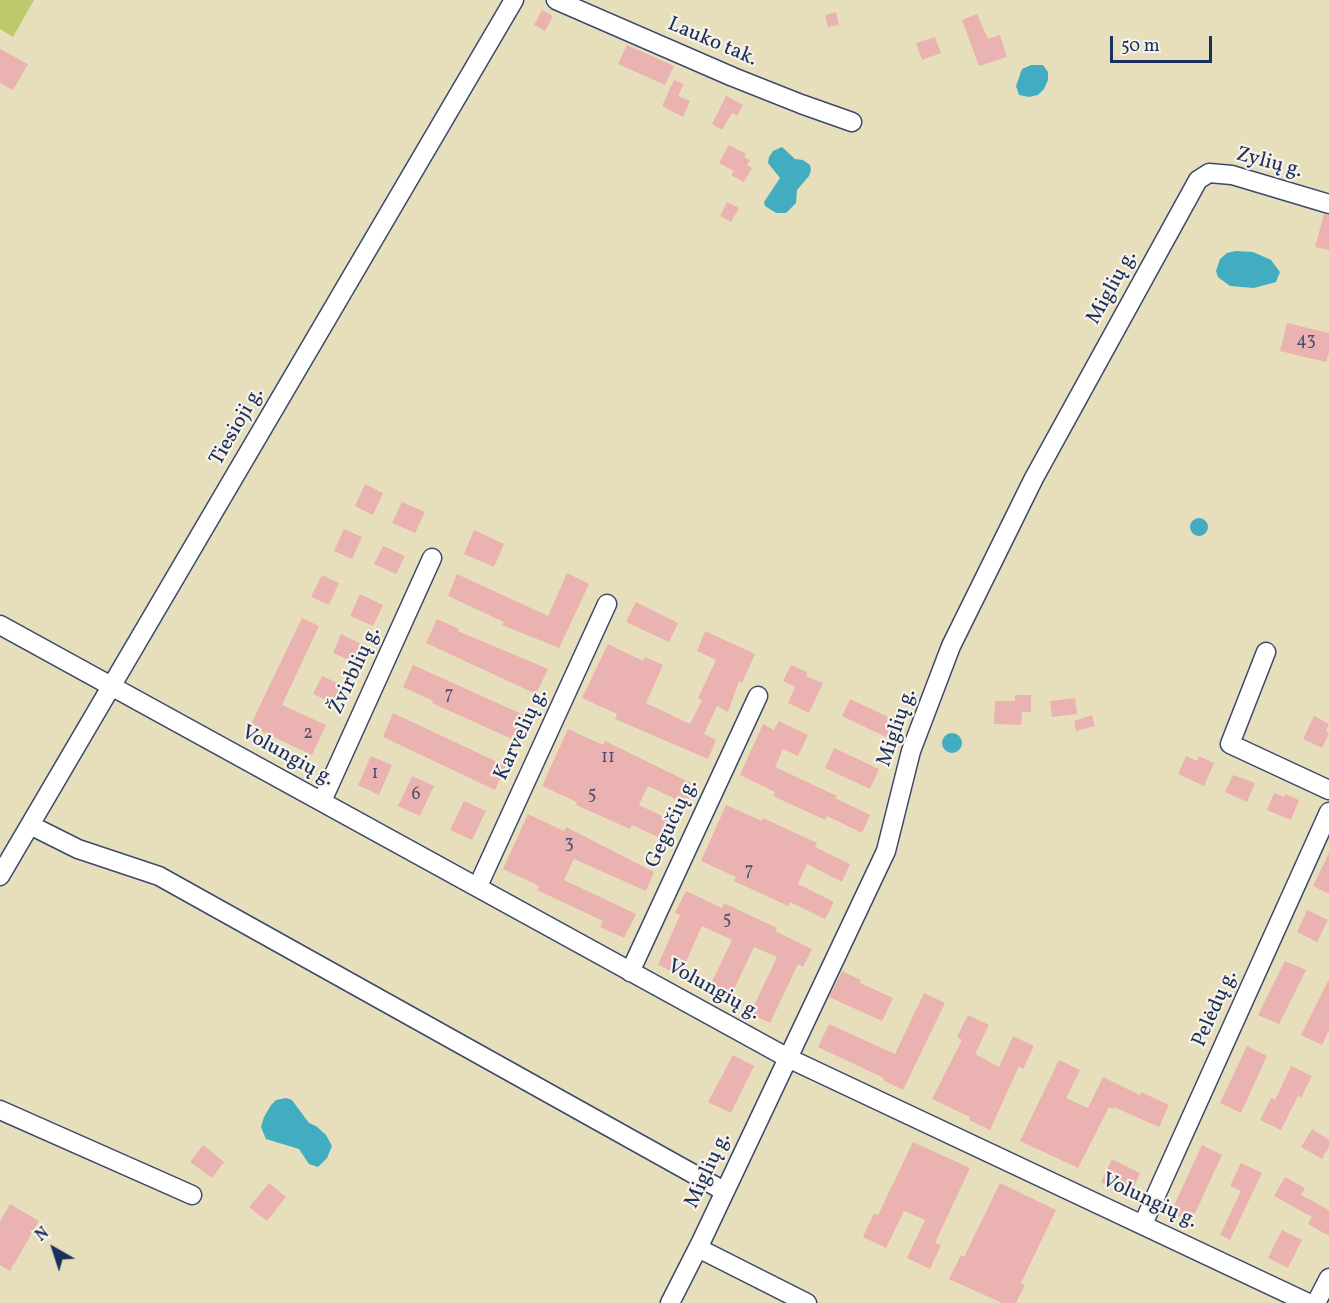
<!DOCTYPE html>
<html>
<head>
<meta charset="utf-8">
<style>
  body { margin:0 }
  #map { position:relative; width:1329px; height:1303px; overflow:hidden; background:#e7dfbb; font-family:Vollkorn,serif }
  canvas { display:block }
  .north { position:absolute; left:24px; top:1219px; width:60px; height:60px; -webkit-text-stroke:4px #f7f3e8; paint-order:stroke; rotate:321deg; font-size:16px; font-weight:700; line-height:24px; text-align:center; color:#1b2f5e }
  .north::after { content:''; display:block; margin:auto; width:21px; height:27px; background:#1b2f5e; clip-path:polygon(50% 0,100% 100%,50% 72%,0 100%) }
  .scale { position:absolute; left:1110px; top:36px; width:102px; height:27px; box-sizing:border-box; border:3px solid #1b2f5e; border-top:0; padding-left:8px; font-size:18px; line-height:21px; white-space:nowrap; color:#1b2f5e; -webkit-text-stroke:4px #f7f3e8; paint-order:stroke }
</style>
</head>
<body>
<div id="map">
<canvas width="1329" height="1303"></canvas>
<div class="north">N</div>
<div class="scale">50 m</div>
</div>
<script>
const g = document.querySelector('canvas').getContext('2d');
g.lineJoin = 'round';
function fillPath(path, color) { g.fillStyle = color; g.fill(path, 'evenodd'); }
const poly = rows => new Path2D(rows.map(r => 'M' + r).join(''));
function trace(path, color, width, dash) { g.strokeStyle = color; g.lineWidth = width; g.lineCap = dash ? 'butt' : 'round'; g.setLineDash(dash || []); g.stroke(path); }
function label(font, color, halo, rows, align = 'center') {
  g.font = font + ' Vollkorn,serif'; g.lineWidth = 4.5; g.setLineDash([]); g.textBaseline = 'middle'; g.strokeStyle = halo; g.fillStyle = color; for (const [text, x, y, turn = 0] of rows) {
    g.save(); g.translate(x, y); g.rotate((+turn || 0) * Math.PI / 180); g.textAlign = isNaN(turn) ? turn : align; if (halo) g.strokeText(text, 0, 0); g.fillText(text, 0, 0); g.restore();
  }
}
fillPath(poly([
  [0,0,34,0,13,37,0,29]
]), '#bdc96b');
fillPath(poly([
  [1031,65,1043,65,1048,72,1048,80,1044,89,1038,95,1029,97,1019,95,1016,86,1022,69],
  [782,147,795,159,803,160,810,165,811,170,809,176,797,190,796,203,786,213,776,213,765,206,764,202,780,178,768,163,769,157,773,151],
  [1236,251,1253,252,1271,260,1280,272,1276,282,1254,288,1230,286,1218,277,1216,271,1220,259,1227,253],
  '1190 527a9 9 0 1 1 18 0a9 9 0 1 1-18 0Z',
  '942 743a10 10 0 1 1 20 0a10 10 0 1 1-20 0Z',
  [286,1098,292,1100,309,1123,316,1126,326,1135,332,1146,327,1158,318,1167,309,1164,299,1149,266,1139,261,1127,264,1117,271,1105,276,1100]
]), '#42acc1');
fillPath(poly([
  [542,10,553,16,545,31,534,25],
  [836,12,839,25,828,27,825,15],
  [977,14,988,39,1000,35,1007,57,979,66,962,20],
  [935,37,941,53,922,60,916,43],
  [627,45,674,66,665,85,618,64],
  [0,49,28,64,13,90,0,83],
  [674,80,684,84,678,96,690,101,683,117,662,106],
  [726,96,743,105,737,116,732,113,722,130,712,124],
  [729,145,746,154,744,157,750,160,747,165,752,168,744,182,731,175,734,171,719,163],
  [727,202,739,208,731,222,720,216],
  [1324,214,1329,215,1329,250,1315,247],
  [1287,323,1329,333,1329,352,1326,362,1280,351],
  [365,484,383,493,373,515,355,506],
  [402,502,425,512,415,533,392,523],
  [344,529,362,537,352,559,334,551],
  [474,530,504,544,494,567,464,554],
  [383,546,405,556,396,574,374,564],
  [567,573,589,584,559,648,502,625,504,622,448,596,457,574,548,616],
  [322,575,339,583,329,605,311,597],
  [360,594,383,605,373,626,350,616],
  [636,602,678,623,669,642,626,622],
  [302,618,319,626,282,705,326,725,312,755,250,726],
  [437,619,459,629,458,631,548,669,536,694,426,643],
  [705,631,755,654,742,683,739,681,728,712,717,706,704,734,716,740,708,759,615,719,617,714,582,698,608,644,643,661,645,657,663,665,646,703,690,724,702,700,698,698,716,660,697,651],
  [341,634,363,645,355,663,333,653],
  [413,665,526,716,514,740,432,703,433,701,403,687],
  [791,665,807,672,806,676,823,683,809,713,788,703,795,687,783,681],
  [322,676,344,686,335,704,313,694],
  [1015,695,1031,695,1031,712,1022,712,1021,725,994,724,995,701,1015,701],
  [1075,698,1077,714,1052,717,1050,701],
  [850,699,899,722,890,739,842,716],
  [393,713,506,766,495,790,383,737],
  [1092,715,1095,726,1076,731,1074,721],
  [1314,716,1329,724,1326,731,1329,734,1322,748,1303,739],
  [779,721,808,735,798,756,783,749,775,767,837,796,835,798,870,815,862,833,827,816,825,820,773,796,775,792,740,775,763,724,774,730],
  [568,729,603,745,605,741,695,785,686,804,648,786,639,805,677,823,669,842,632,825,630,829,576,805,577,802,542,786],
  [834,748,879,769,870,789,825,768],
  [371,756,392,765,379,795,358,785],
  [1186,756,1197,761,1199,756,1214,763,1204,786,1178,774],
  [1233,775,1255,783,1247,802,1225,792],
  [412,776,434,786,420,816,398,806],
  [1274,793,1284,797,1285,794,1299,800,1291,820,1267,810],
  [464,801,486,811,472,840,450,830],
  [726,805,762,821,763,818,817,843,815,847,850,864,842,882,807,864,798,884,834,902,825,919,790,902,788,906,734,881,736,877,701,861],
  [528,814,564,831,566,827,654,872,646,891,574,859,564,880,636,914,624,938,600,927,603,921,537,890,539,886,503,869],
  [1329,853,1329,894,1313,886],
  [686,891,722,908,724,903,777,928,775,931,812,949,803,967,798,964,770,1023,750,1014,777,957,754,947,728,1002,707,992,732,940,702,926,680,975,658,965,680,915,675,913],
  [1307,910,1328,920,1317,942,1297,932],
  [1285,961,1306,970,1279,1024,1258,1015],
  [842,971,861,980,860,983,893,998,882,1021,829,997],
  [1329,979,1329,1030,1322,1045,1301,1035],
  [924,993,945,1003,903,1090,883,1080,884,1078,818,1047,829,1024,895,1054],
  [968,1015,989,1025,975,1054,999,1067,1013,1036,1034,1046,1023,1069,1019,1066,990,1130,969,1120,970,1117,932,1099,962,1040,957,1037],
  [1247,1046,1267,1056,1241,1113,1220,1103],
  [733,1055,754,1066,731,1113,708,1102],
  [1059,1060,1080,1070,1066,1098,1088,1108,1103,1077,1140,1095,1141,1092,1169,1105,1159,1127,1114,1107,1113,1109,1109,1107,1078,1168,1020,1141],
  [1291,1066,1312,1076,1301,1098,1298,1096,1281,1130,1260,1120,1271,1098,1275,1100],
  [1312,1129,1329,1140,1329,1147,1322,1159,1301,1147],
  [913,1142,970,1168,935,1243,941,1245,930,1269,907,1258,925,1220,904,1211,886,1248,863,1237,874,1213,878,1215],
  [203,1145,224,1162,212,1178,190,1162],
  [1202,1145,1222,1155,1191,1222,1171,1212],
  [1112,1159,1140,1173,1130,1195,1101,1182],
  [1241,1163,1262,1173,1230,1240,1220,1235,1241,1191,1230,1186],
  [1285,1177,1305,1188,1301,1195,1329,1210,1329,1236,1308,1224,1312,1217,1274,1196],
  [269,1183,286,1197,267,1221,249,1207],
  [1000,1183,1056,1210,1021,1283,1025,1285,1016,1303,1002,1303,949,1279,961,1255,964,1257],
  [10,1204,39,1221,10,1271,0,1265,0,1221],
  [1282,1230,1302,1240,1288,1268,1268,1258]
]), '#eab3b1');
const minor = poly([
  [556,0,733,77,801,104,852,122],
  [0,625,788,1058,1308,1303],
  [1266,652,1230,744,1329,790],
  [322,801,432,558],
  [30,825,78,849,159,876,724,1191],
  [0,876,514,0],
  [478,886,607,604],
  [630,972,758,696],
  [0,1110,192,1195],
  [1143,1224,1329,812],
  [698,1248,807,1303],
  [670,1303,701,1242,886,851,911,751,951,646,1034,478,1198,180,1209,173,1232,175,1329,204],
  [1316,1303,1329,1278]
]);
trace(minor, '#3a496c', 21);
trace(minor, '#fff', 18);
label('18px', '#4f5073', null, [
  ["43",1306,342],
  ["7",449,696],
  ["2",308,735],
  ["11",608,759],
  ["1",375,775],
  ["6",416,796],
  ["5",592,796],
  ["3",569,845],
  ["7",749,872],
  ["5",727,921]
]);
label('21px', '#1b2f5e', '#f7f3e8', [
  ["Lauko tak.",712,43,23],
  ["Zylių g.",1269,164,15],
  ["Miglių g.",1113,288,-61],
  ["Tiesioji g.",238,427,-60],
  ["Žvirblių g.",356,671,-65],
  ["Miglių g.",898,728,-71],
  ["Karvelių g.",522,735,-65],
  ["Volungių g.",287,757,29],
  ["Gegučių g.",673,824,-65],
  ["Volungių g.",713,991,29],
  ["Pelėdų g.",1216,1009,-66],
  ["Miglių g.",709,1171,-65],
  ["Volungių g.",1149,1202,25]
]);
</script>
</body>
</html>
